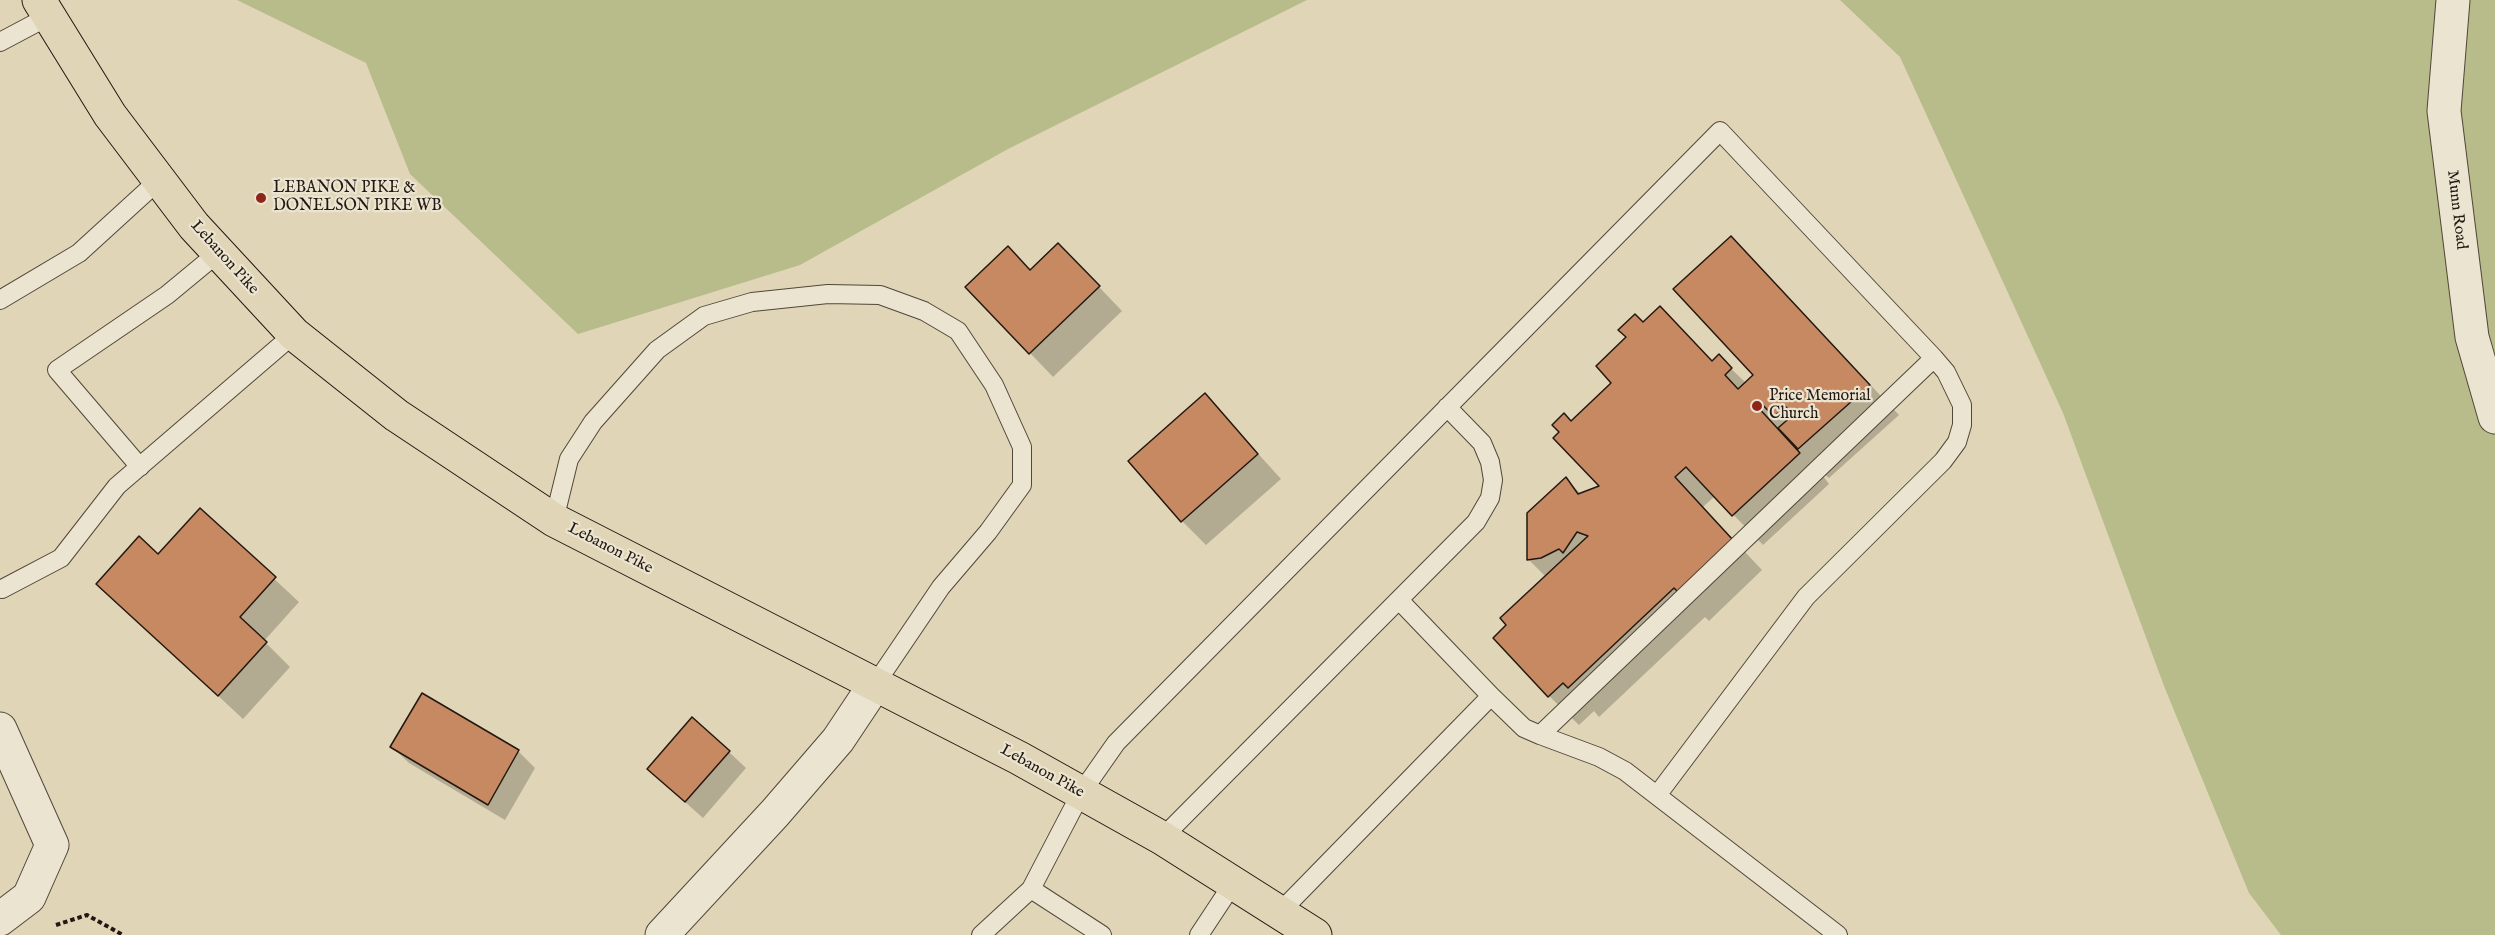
<!DOCTYPE html>
<html>
<head>
<meta charset="utf-8">
<style>
  body { margin:0 }
  canvas { display:block; background:#e0d5b7 }
</style>
</head>
<body>
<canvas width="2495" height="935"></canvas>
<script>
const g = document.querySelector('canvas').getContext('2d');
g.lineJoin = 'round';
function fillPath(path, color) { g.fillStyle = color; g.fill(path, 'evenodd'); }
const poly = rows => new Path2D(rows.map(r => 'M' + r).join(''));
function trace(path, color, width, dash) { g.strokeStyle = color; g.lineWidth = width; g.lineCap = dash ? 'butt' : 'round'; g.setLineDash(dash || []); g.stroke(path); }
function label(font, color, halo, rows, align = 'center') {
  g.font = font + ' "IM FELL English",serif'; g.lineWidth = 4.5; g.setLineDash([]); g.textBaseline = 'middle'; g.strokeStyle = halo; g.fillStyle = color; for (const [text, x, y, turn = 0] of rows) {
    g.save(); g.translate(x, y); g.rotate((+turn || 0) * Math.PI / 180); g.textAlign = isNaN(turn) ? turn : align; if (halo) g.strokeText(text, 0, 0); g.fillText(text, 0, 0); g.restore();
  }
}
fillPath(poly([
  [237,0,1307,0,1008,149,800,265,578,334,410,174,366,63],
  [1840,0,2495,0,2495,935,2281,935,2249,893,2164,686,2063,413,1900,57]
]), '#b7bc8a');
fillPath(poly([
  [1731,238,1899,415,1829,478,1817,468,1829,484,1763,545,1715,496,1703,507,1762,570,1709,621,1705,617,1599,717,1594,711,1579,725,1549,696,1508,625,1546,577,1528,559,1566,479,1581,494,1602,487,1571,423,1613,383,1643,324,1660,308,1713,362,1719,357,1746,383,1755,375],
  [1082,269,1122,311,1053,377,967,287,1031,271],
  [1205,395,1281,479,1206,545,1182,521],
  [200,510,299,602,264,641,290,667,243,719,98,584,158,556],
  [423,695,518,751,535,768,505,820,409,763,392,747],
  [729,752,746,768,703,818,666,785]
]), '#0003');
const building = poly([
  [1731,236,1870,385,1798,449,1778,428,1793,415,1785,406,1774,417,1759,401,1756,405,1800,453,1732,516,1686,467,1675,477,1733,540,1678,592,1674,588,1568,688,1563,683,1548,697,1493,638,1506,625,1500,618,1588,536,1577,532,1563,553,1559,549,1541,558,1527,560,1527,513,1566,477,1578,494,1599,486,1553,438,1559,432,1552,425,1564,413,1571,421,1611,383,1596,366,1626,337,1618,330,1635,314,1643,322,1660,306,1712,361,1719,354,1732,368,1725,375,1738,389,1753,375,1673,289,1731,236],
  [1058,243,1100,286,1029,354,965,287,1008,246,1030,270,1058,243],
  [1205,393,1258,454,1181,522,1128,461,1205,393],
  [200,508,276,577,240,617,267,642,218,696,96,584,139,536,158,554,200,508],
  [422,693,519,750,488,805,390,747,422,693],
  [692,717,730,751,685,802,647,769,692,717]
]);
fillPath(building, '#c78962');
trace(building, '#231811', 1.5);
const service = poly([
  [0,42,49,16],
  [0,300,79,253,159,180],
  [140,467,57,370,167,295,219,252],
  [554,520,569,459,593,422,657,350,704,316,752,302,828,294,880,295,924,311,958,331,994,385,1022,447,1022,485,988,532,941,587,874,686],
  [2,589,61,558,117,486,294,334],
  [1399,600,1491,696],
  [1540,735,1599,757,1625,771,1838,935],
  [1658,794,1806,597,1943,461,1957,442,1962,425,1962,405,1946,372,1934,358],
  [1162,838,1476,522,1490,498,1493,480,1490,462,1482,443,1447,407],
  [981,935,1031,889],
  [1102,935,1031,889,1081,793,1116,743,1720,131,1934,358,1540,735,1524,728,1491,696,1280,912],
  [1199,935,1234,882]
]);
const minor = poly([
  [2453,0,2444,111,2472,337,2495,417],
  [0,729,52,845,29,897,0,919],
  [662,935,775,813,838,740,874,686]
]);
const primary = poly([
  [39,0,110,115,194,226,294,334,396,415,554,520,1019,758,1162,838,1315,935]
]);
trace(service, '#52473a', 20);
trace(minor, '#52473a', 35);
trace(primary, '#231811', 35);
trace(poly([
  [56,925,87,915,123,935]
]), '#231811', 4, [4.5, 3]);
trace(service, '#ebe4d0', 18);
trace(minor, '#ebe4d0', 33);
trace(primary, '#e0d5b7', 33);
for (const [x, y, r, color] of [
  [261,198,6,"#8f2418"],
  [1757,406,6,"#8f2418"]
]) { const dot = new Path2D(); dot.arc(x, y, r, 0, 2 * Math.PI); g.fillStyle = color; g.fill(dot); trace(dot, '#ebe4d0', 2); }
label('16px', '#231811', '#ebe4d0', [
  ["LEBANON PIKE &",273,189],
  ["DONELSON PIKE WB",273,207],
  ["Price Memorial",1769,397],
  ["Church",1769,415]
], 'left');
label('16px', '#231811', '#ebe4d0', [
  ["Munn Road",2456,210,83],
  ["Lebanon Pike",224,258,48],
  ["Lebanon Pike",610,549,27],
  ["Lebanon Pike",1042,772,29]
]);
</script>
</body>
</html>
